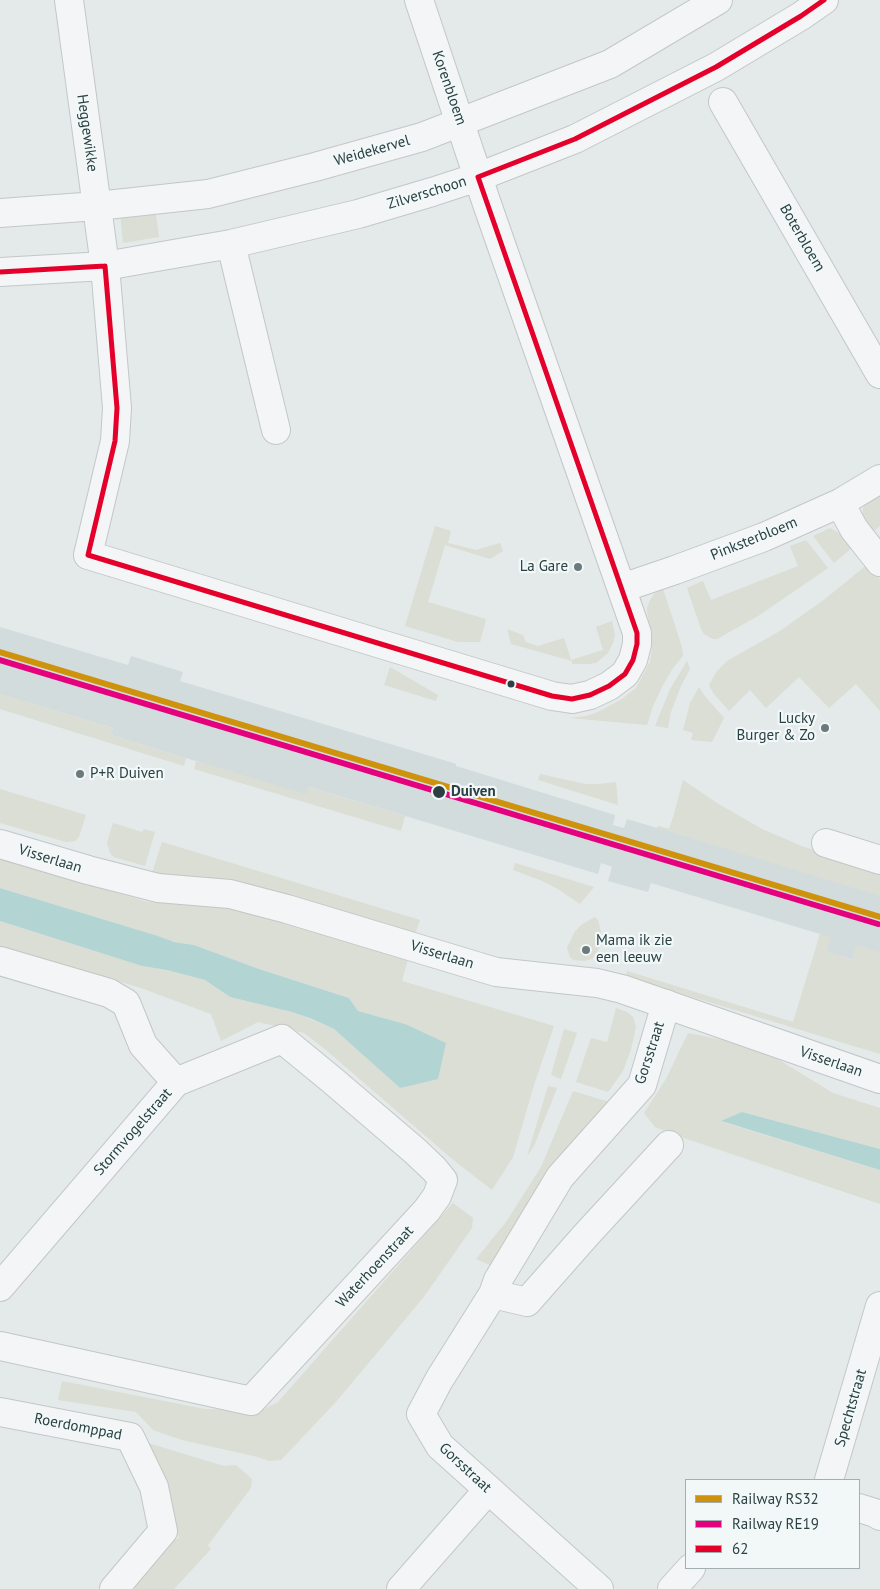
<!DOCTYPE html>
<html>
<head>
<meta charset="utf-8">
<style>
  body { margin:0 }
  #map { position:relative; width:880px; height:1589px; overflow:hidden; background:#e4e9e9; font-family:"PT Sans",sans-serif }
  canvas { display:block }
  .legend { position:absolute; left:685px; top:1479px; width:175px; height:90px; box-sizing:border-box; background:#f2f8f8; border:1px solid #a2aeb0; margin:0; padding:6px 9px; list-style:none; font-size:15px; color:#2a4043 }
  .legend li { display:flex; align-items:center; gap:10px; height:25px }
  .legend b { width:25px; border:1px solid #a2aeb0 }
</style>
</head>
<body>
<div id="map">
<canvas width="880" height="1589"></canvas>
<ul class="legend">
<li><b style="height:6px;background:#ce920d"></b>Railway RS32</li>
<li><b style="height:6px;background:#e5007d"></b>Railway RE19</li>
<li><b style="height:6px;background:#e4002b"></b>62</li>
</ul>
</div>
<script>
const g = document.querySelector('canvas').getContext('2d');
g.lineJoin = 'round';
function fillPath(path, color) { g.fillStyle = color; g.fill(path, 'evenodd'); }
const poly = rows => new Path2D(rows.map(r => 'M' + r).join(''));
function trace(path, color, width, dash) { g.strokeStyle = color; g.lineWidth = width; g.lineCap = dash ? 'butt' : 'round'; g.setLineDash(dash || []); g.stroke(path); }
function label(font, color, halo, rows, align = 'center') {
  g.font = font + ' "PT Sans",sans-serif'; g.lineWidth = 4.5; g.setLineDash([]); g.textBaseline = 'middle'; g.strokeStyle = halo; g.fillStyle = color; for (const [text, x, y, turn = 0] of rows) {
    g.save(); g.translate(x, y); g.rotate((+turn || 0) * Math.PI / 180); g.textAlign = isNaN(turn) ? turn : align; if (halo) g.strokeText(text, 0, 0); g.fillText(text, 0, 0); g.restore();
  }
}
fillPath(poly([
  [0,627,128,665,131,656,183,672,180,681,450,762,456,764,456,766,615,815,613,825,624,828,627,819,657,828,658,826,669,829,673,818,880,881,880,968,816,949,820,934,651,883,648,892,608,881,612,867,607,865,601,863,598,874,309,787,306,795,111,735,113,728,0,694]
]), '#d2dcdc');
fillPath(poly([
  [155,207,159,237,123,243,120,213],
  [880,491,880,526,870,534,862,516,863,509,865,503],
  [435,526,451,531,448,543,476,550,500,543,503,551,490,559,445,545,428,602,486,619,480,642,458,642,405,626],
  [830,528,842,535,853,547,834,563,813,536],
  [806,540,828,568,758,616,717,639,713,639,704,634,701,629,687,588,703,581,711,600,798,566,790,546],
  [868,564,880,579,880,711,856,684,829,708,799,677,766,708,750,690,729,711,714,694,709,685,717,671,727,661,780,631,825,599],
  [663,589,682,647,683,656,673,668,663,685,653,706,647,725,570,718,587,716,600,711,622,699,636,688,650,662,652,647,652,631,648,619,647,608,650,600,655,593],
  [612,621,615,635,613,643,608,653,596,663,588,664,572,664,572,661,511,644,507,629,523,635,526,642,538,646,564,638,571,660,603,650,596,627],
  [687,661,690,669,681,686,671,712,668,728,655,726,670,689],
  [390,667,438,695,436,701,384,685],
  [699,687,704,695,724,718,712,742,691,740,693,733,683,730,690,703],
  [0,694,113,728,111,735,186,758,184,766,0,709],
  [196,761,306,794,308,787,405,816,401,831,194,769],
  [540,774,585,784,600,784,616,782,618,805,538,780],
  [683,780,717,803,762,829,804,847,880,870,880,896,657,828,658,826,670,829],
  [0,789,86,815,79,837,75,841,66,842,0,823],
  [113,823,142,832,144,829,155,832,145,866,114,857,110,853,107,843],
  [162,842,420,920,415,934,274,891,238,882,151,876],
  [0,858,148,902,223,906,408,959,402,981,554,1026,534,1085,513,1157,492,1190,451,1158,326,1050,304,1033,258,1022,221,1041,211,1014,141,988,0,946,0,921,142,966,167,970,205,980,230,997,293,1012,334,1029,400,1088,405,1024,358,1011,349,998,259,969,194,945,174,942,158,936,0,888],
  [515,863,594,887,580,904,558,889,540,880,513,870],
  [595,917,598,920,602,936,602,944,592,959,584,961,573,960,570,957,567,948,574,933,581,925],
  [820,934,831,937,827,952,852,960,856,945,880,952,880,1054,626,977,627,971,793,1022],
  [616,1008,627,1012,633,1017,636,1027,631,1049,623,1071,608,1092,576,1082,591,1038,607,1042],
  [564,1029,577,1033,561,1079,551,1075],
  [688,1033,723,1040,776,1058,833,1093,880,1108,880,1149,742,1112,722,1122,880,1170,880,1204,687,1139,655,1127,644,1113,666,1079],
  [548,1086,557,1088,534,1146,527,1156],
  [573,1091,609,1102,492,1266,476,1259,506,1222,541,1167],
  [453,1203,473,1218,472,1228,423,1298,335,1403,281,1460,269,1461,258,1457,182,1440,153,1430,136,1412,58,1400,62,1381,205,1409,262,1410,278,1402],
  [148,1443,224,1466,236,1465,252,1479,251,1488,208,1545,211,1549,174,1589,132,1589,175,1539,179,1538,157,1462]
]), '#daded4');
fillPath(poly([
  [0,888,158,936,174,942,194,945,259,969,349,998,358,1011,405,1024,446,1043,438,1079,400,1088,334,1029,312,1019,292,1012,230,997,205,980,167,970,142,966,0,921],
  [742,1112,880,1149,880,1170,721,1121]
]), '#b2d4d3');
const minor = poly([
  [69,0,105,266,117,408,115,441,88,555,552,696,572,699,590,695,609,686,625,674,633,660,637,644,637,633,487,204,419,0],
  [723,102,880,374],
  [0,213,97,206,208,194,315,167,422,137,610,64,718,0],
  [231,244,276,430],
  [0,272,105,266,231,244,358,214,432,192,478,177,575,139,716,67,801,16,824,0],
  [840,503,854,529,880,562],
  [622,588,675,570,764,537,840,503,880,479],
  [826,843,880,860],
  [0,961,109,993,126,1003,143,1045,176,1082],
  [0,1287,176,1082,282,1039,332,1080,415,1151,434,1169,443,1180,437,1196,427,1210,251,1401,0,1346],
  [493,1294,527,1302,587,1234,669,1145],
  [0,1412,130,1437,154,1487,163,1531,114,1589],
  [829,1480,880,1306],
  [859,1508,875,1513,880,1516],
  [401,1589,488,1490],
  [599,1589,440,1446,421,1414,439,1380,493,1294,498,1280,560,1177,642,1085,666,1004],
  [672,1589,691,1568]
]);
const tertiary = poly([
  [0,844,88,870,158,888,230,894,287,909,496,972,597,983,622,989,880,1079]
]);
trace(minor, '#c2c7c7', 30);
trace(tertiary, '#c2c7c7', 30);
trace(minor, '#f3f5f6', 28);
trace(tertiary, '#f3f5f6', 28);
trace(poly([
  [478,177,575,139,716,67,801,16,824,0],
  [105,266,117,408,115,441,88,555,552,696,572,699,590,695,609,686,625,674,633,660,637,644,637,633,478,177],
  [0,272,105,266]
]), '#e4002b', 5);
trace(poly([
  [0,652,880,917]
]), '#ce920d', 6);
trace(poly([
  [0,660,878,924]
]), '#e5007d', 6);
for (const [x, y, r, color] of [
  [578,567,5,"#6b7b7d"],
  [511,684,4.5,"#2a4043"],
  [825,728,5,"#6b7b7d"],
  [80,774,5,"#6b7b7d"],
  [439,792,7,"#2a4043"],
  [586,950,5,"#6b7b7d"]
]) { const dot = new Path2D(); dot.arc(x, y, r, 0, 2 * Math.PI); g.fillStyle = color; g.fill(dot); trace(dot, '#f2f8f8', 2); }
label('15px', '#2a4043', '#f2f8f8', [
  ["Korenbloem",449,88,71],
  ["Heggewikke",87,133,82],
  ["Weidekervel",372,151,-16],
  ["Zilverschoon",427,193,-17],
  ["Boterbloem",802,238,60],
  ["Pinksterbloem",754,539,-22],
  ["Visserlaan",50,859,17],
  ["Visserlaan",442,955,17],
  ["Gorsstraat",650,1053,-72],
  ["Visserlaan",831,1062,19],
  ["Stormvogelstraat",133,1132,-49],
  ["Waterhoenstraat",375,1267,-47],
  ["Spechtstraat",851,1408,-74],
  ["Roerdomppad",78,1427,11],
  ["Gorsstraat",465,1468,43]
]);
label('15px', '#2a4043', '#f2f8f8', [
  ["La Gare",568,567],
  ["Lucky",815,719],
  ["Burger & Zo",815,736],
  ["P+R Duiven",90,774,"left"],
  ["Mama ik zie",596,941,"left"],
  ["een leeuw",596,958,"left"]
], 'right');
label('bold 15px', '#2a4043', '#f2f8f8', [
  ["Duiven",451,792]
], 'left');
</script>
</body>
</html>
